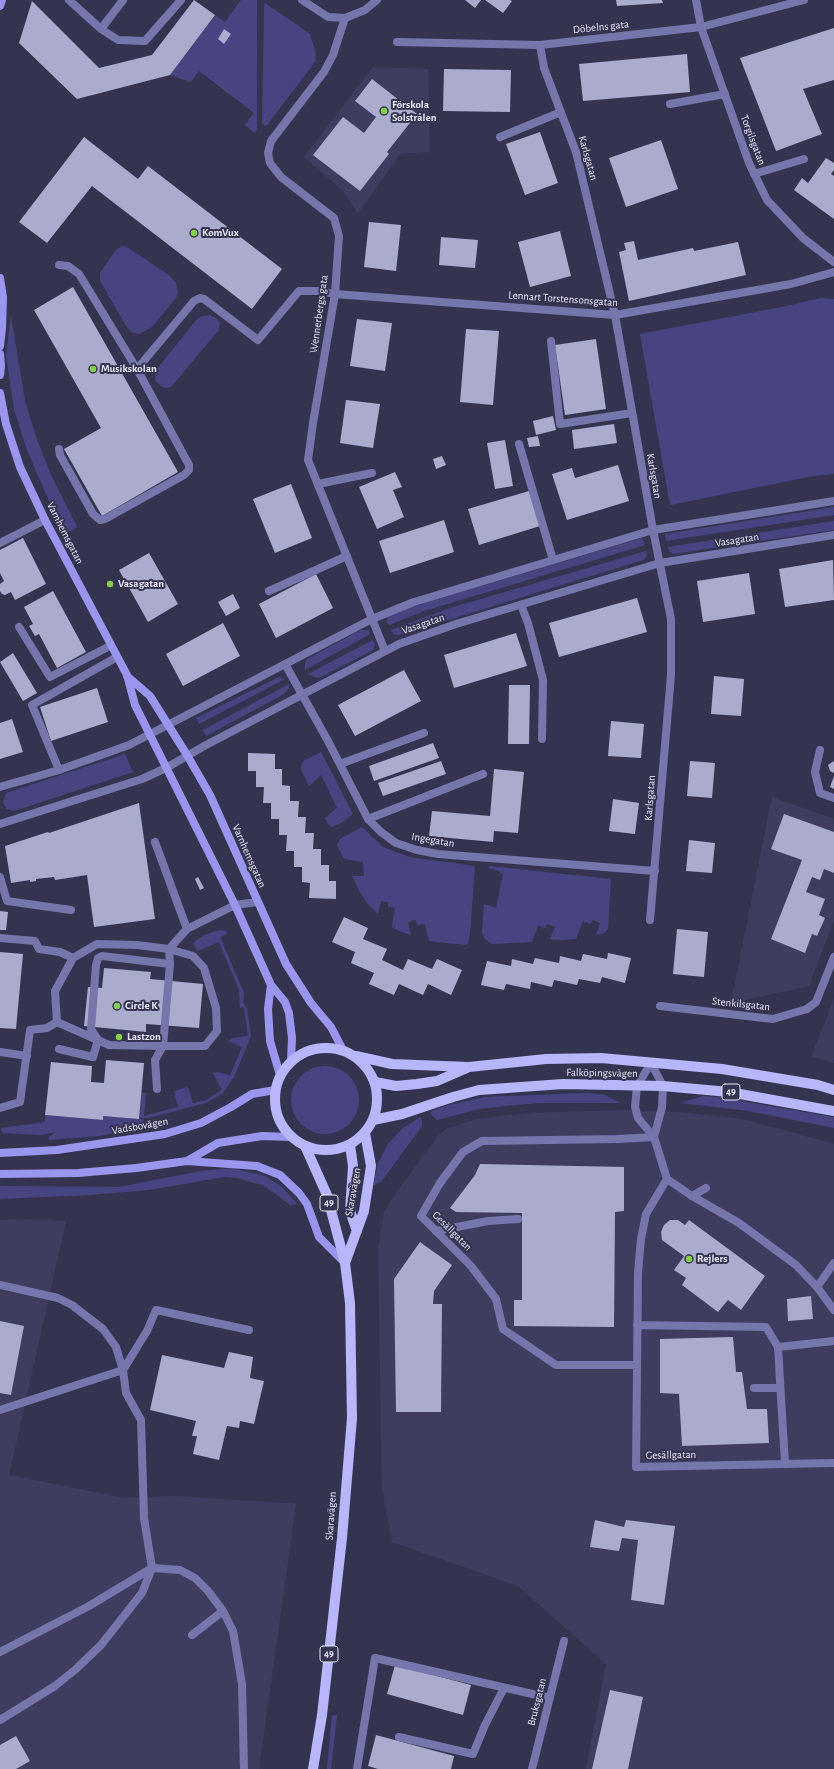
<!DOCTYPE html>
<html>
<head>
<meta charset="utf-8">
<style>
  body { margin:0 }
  canvas { display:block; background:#353450 }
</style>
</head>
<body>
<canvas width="834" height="1769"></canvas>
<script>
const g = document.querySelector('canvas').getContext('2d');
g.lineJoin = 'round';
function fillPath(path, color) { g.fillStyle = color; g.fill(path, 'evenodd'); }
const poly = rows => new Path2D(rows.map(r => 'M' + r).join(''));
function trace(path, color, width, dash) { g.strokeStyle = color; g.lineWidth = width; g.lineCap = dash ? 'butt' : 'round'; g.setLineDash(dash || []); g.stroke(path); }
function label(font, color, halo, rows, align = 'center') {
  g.font = font + ' "Alegreya Sans",sans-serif'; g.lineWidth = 4; g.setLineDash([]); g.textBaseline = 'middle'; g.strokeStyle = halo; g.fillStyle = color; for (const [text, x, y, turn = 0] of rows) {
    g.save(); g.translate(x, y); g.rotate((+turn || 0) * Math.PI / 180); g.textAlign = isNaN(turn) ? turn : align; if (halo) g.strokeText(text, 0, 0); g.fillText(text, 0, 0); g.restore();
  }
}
fillPath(poly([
  [373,67,428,69,430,152,400,154,358,213,342,190,304,157],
  [772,797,834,819,834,920,809,986,731,1003],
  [834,999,834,1063,811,1057],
  [623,1110,679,1112,743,1119,834,1144,834,1769,586,1769,606,1664,518,1586,392,1542,382,1487,378,1250,384,1212,398,1190,438,1136,446,1129,477,1119,533,1113],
  [42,1219,66,1221,9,1475,124,1498,174,1496,296,1504,259,1769,0,1769,0,1220]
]), '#3e3d60');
fillPath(poly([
  [241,0,257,0,257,128,255,133,245,125,254,113,199,71,191,82,170,75,215,15,225,22],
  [265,3,310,34,316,54,315,62,267,125,265,126,262,123,264,6],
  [122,246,127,247,169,275,176,283,178,292,176,298,152,327,139,334,133,333,128,329,100,281,100,273,116,250],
  [820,298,834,299,834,474,813,476,670,505,640,334,782,307],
  [210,315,215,317,220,323,218,331,171,387,166,388,161,386,156,382,155,375,157,369,197,319,203,316],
  [11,316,25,401,36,437,51,475,77,527,66,534,45,492,27,450,14,409,6,356],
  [834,507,834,515,666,541,665,534],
  [834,521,834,530,673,554,669,551,668,547],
  [642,538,645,545,424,611,389,625,387,623,387,617,421,604],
  [646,551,647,556,643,560,399,635,393,634,391,630,450,608],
  [361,630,369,630,370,634,305,670,305,664,307,659],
  [373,640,375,645,373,650,321,677,316,678,308,674],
  [279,677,285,679,199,724,196,718],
  [289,684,289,688,284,694,206,736,203,730],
  [321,752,353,814,341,823,332,827,328,824,325,818,337,808,321,775,309,786,301,769,303,761],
  [125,754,133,772,14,811,7,809,3,803,6,793],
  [362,827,383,847,409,857,475,866,470,934,468,943,465,945,429,941,425,924,417,925,416,920,408,922,411,935,397,930,392,927,395,908,388,907,388,902,381,901,378,914,368,904,361,894,352,876,364,876,363,862,344,859,337,845,340,839],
  [490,866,611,879,608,929,604,933,596,935,600,923,593,920,590,924,583,921,576,939,554,940,550,939,555,927,547,924,545,928,538,926,532,942,492,944,485,939,482,933,484,904,496,908,503,874,496,870,490,869,488,867],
  [219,930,226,931,227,934,220,937,244,993,243,1002,247,1009,251,1036,234,1077,223,1093,206,1103,148,1118,140,1118,141,1093,146,1093,144,1116,178,1107,174,1091,188,1087,193,1103,206,1100,222,1090,213,1073,219,1072,230,1076,242,1047,229,1041,232,1038,248,1036,244,1007,240,1008,239,990,219,942,197,951,193,943,202,936],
  '291 1100a34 34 0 1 1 68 0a34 34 0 1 1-68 0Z',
  [588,1093,605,1095,620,1103,538,1103,505,1106,479,1109,437,1120,431,1114,432,1111,445,1106,484,1097],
  [703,1096,718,1097,833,1117,834,1117,834,1128,748,1111,681,1103],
  [45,1115,102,1120,103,1116,143,1119,144,1127,100,1136,49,1140,49,1137,55,1132,42,1135,3,1133,2,1132,1,1128,45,1122],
  [420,1117,422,1121,422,1126,381,1182,373,1186,378,1163,388,1144,403,1128],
  [231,1168,265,1176,282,1187,297,1204,290,1205,265,1186,237,1178,224,1177,149,1190,90,1195,0,1199,0,1186,119,1187,201,1171],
  [337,1715,331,1769,327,1769,332,1716]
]), '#484482');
fillPath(poly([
  [194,0,215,15,170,75,77,99,19,43,32,1,99,68,152,55],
  [465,0,481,0,475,8],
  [485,0,510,0,512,1,503,13],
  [616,0,662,0,663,3,617,6],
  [834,28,834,80,803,89,822,134,776,151,740,58],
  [224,29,231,34,224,44,218,39],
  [687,54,690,92,583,101,579,64],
  [444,69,511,70,510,112,443,111],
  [372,79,417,114,387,152,389,154,360,191,313,155,343,117,364,133,376,117,355,101],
  [540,132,558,183,525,195,506,144],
  [84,137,138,179,148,166,282,269,252,309,92,186,47,243,19,222],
  [661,140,678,189,626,207,609,158],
  [826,158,834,163,834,170,831,174,834,176,834,219,794,190,802,178,808,183],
  [369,222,401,225,396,271,364,267],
  [560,231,571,276,530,287,518,242],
  [441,237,478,240,475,268,439,265],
  [634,241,638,260,693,248,694,251,738,242,746,275,629,301,619,252,626,250,624,243],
  [73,287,178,472,102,516,64,449,101,428,34,310],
  [357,319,392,323,385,371,350,366],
  [466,329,499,331,493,405,460,402],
  [596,339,606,409,565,415,555,345],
  [346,400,380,404,373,448,340,443],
  [553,416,556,430,536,435,533,421],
  [614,424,617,443,574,449,572,430],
  [538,436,540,446,529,447,527,438],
  [505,440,513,486,495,489,487,443],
  [442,456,446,465,436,469,433,459],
  [618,465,629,501,567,520,552,474,572,468,575,478],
  [395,472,402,487,393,490,404,517,377,529,359,487],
  [291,484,312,538,275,553,253,499],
  [529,491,540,526,479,545,468,509],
  [444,520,454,552,390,573,379,541],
  [23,538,46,584,15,600,11,592,5,595,2,594,0,591,0,584,4,581,0,573,0,550],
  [149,553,178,604,148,622,119,570],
  [833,560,834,600,785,607,779,569],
  [749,573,755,614,703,622,697,581],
  [316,574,333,608,276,638,259,604],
  [53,591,86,652,57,668,39,634,35,636,29,626,33,624,24,607],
  [233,594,240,608,226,616,218,602],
  [637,598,647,632,559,657,549,623],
  [223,623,240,656,183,686,166,654],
  [516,633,527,666,454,688,444,655],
  [13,653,37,693,23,701,0,662],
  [404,670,421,701,355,736,338,705],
  [714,676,744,679,741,716,711,714],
  [509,685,530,685,529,744,508,744],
  [97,688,108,722,51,741,40,707],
  [12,719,23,752,0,759,0,723],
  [611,721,644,724,641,758,608,756],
  [433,743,439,758,374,781,369,766],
  [248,753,275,754,275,769,282,769,282,785,290,786,290,801,299,801,298,817,306,817,305,833,314,833,313,849,321,849,321,865,329,865,329,881,336,881,336,899,309,898,310,883,302,882,302,867,294,867,294,851,286,851,287,835,279,835,279,819,271,819,271,803,263,803,264,787,256,787,256,771,248,771],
  [441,761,446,774,383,796,378,783],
  [690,761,715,763,712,798,687,796],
  [834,761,834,773,830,771,828,765],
  [494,769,524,772,518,833,494,831,493,842,429,836,432,811,490,816],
  [834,776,834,789,830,787],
  [613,799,639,803,635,834,609,831],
  [139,803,155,919,94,927,87,875,55,880,54,877,36,879,36,881,30,882,30,880,11,883,5,846,48,832,49,833],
  [784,814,834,832,834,873,824,869,820,880,812,877,806,892,825,899,819,915,825,918,817,936,812,934,805,953,771,939,802,860,771,849],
  [689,840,715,843,712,873,686,871],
  [198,877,204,888,200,890,195,879],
  [0,911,8,912,6,930,0,930],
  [344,917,368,928,363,939,387,949,382,960,403,970,408,959,432,969,437,959,462,970,451,995,428,984,423,995,399,984,394,995,369,984,374,973,351,963,355,952,332,942],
  [677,929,708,932,704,977,673,974],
  [0,952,23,954,16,1029,0,1028],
  [608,953,631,958,625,983,602,977,600,983,579,979,577,985,554,980,552,987,531,982,530,989,506,984,504,990,481,985,487,961,511,966,512,959,533,964,535,958,559,963,560,956,581,961,583,954,607,959],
  [104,968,151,972,150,979,203,984,199,1028,146,1024,146,1032,84,1026,88,987,102,988],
  [106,1060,144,1063,139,1119,103,1116,103,1120,45,1115,51,1062,92,1066,91,1082,104,1083],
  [480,1164,624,1167,624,1211,615,1212,614,1327,514,1326,514,1300,522,1300,522,1213,456,1212,450,1208,475,1175],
  [670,1220,678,1220,685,1225,689,1220,765,1276,741,1310,728,1300,718,1312,682,1285,686,1278,674,1270,684,1256,662,1240,661,1232,664,1225],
  [420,1242,452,1265,434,1291,433,1304,442,1304,441,1412,396,1412,394,1279],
  [811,1296,813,1319,788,1321,787,1299],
  [0,1321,24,1326,11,1395,0,1393],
  [733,1337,736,1372,742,1372,747,1409,767,1409,769,1443,682,1446,679,1394,660,1393,660,1339],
  [229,1352,253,1357,250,1378,264,1381,254,1424,240,1421,239,1428,227,1426,219,1460,193,1454,197,1436,192,1436,196,1421,150,1410,162,1355,224,1368],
  [595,1520,624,1527,626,1520,675,1526,664,1605,631,1600,638,1540,622,1538,619,1551,590,1547],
  [395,1665,471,1685,463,1715,387,1694],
  [610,1690,643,1697,628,1769,592,1769],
  [376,1735,454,1756,451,1769,378,1769,368,1766],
  [16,1736,30,1761,16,1769,0,1769,0,1745]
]), '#aaabcd');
trace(poly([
  [69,0,101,29,118,40,145,41,181,0],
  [101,29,123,0],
  [670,104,725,94],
  [500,137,561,112],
  [754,174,804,159],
  [59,265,68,266,79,274,137,369,189,465,189,470,184,475,105,519,100,520,93,514,60,455,59,449],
  [551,341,560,424,632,413],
  [137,369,194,301,200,298,204,299,258,340,299,291,320,291,335,294],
  [519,444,553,560],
  [318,484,372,473],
  [0,543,45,520],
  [269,591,347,556],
  [521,605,528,623,543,680,542,739],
  [19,627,50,677,110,646],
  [820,750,815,772,820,793,834,798],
  [340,764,424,733],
  [59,770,32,705,117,657],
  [368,819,483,774],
  [155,842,187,929],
  [0,877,7,901,71,910],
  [0,938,35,941,39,949,60,952,73,958],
  [660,1006,773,1019,807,1009],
  [59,1049,93,1057,98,1040,91,1029,96,965,98,958,102,956,170,964],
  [0,1052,27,1056],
  [157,1089,155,1060,163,1046,205,1046,217,1031,216,1008,204,968,193,956,169,949,137,945,97,944,73,958,55,991,57,1022,109,1045,163,1046,170,964,169,949,187,929,235,905,257,902],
  [0,1108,20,1102,30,1030,47,1028,57,1022],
  [692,1196,706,1188],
  [436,1231,488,1221,518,1219],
  [0,1285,58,1298,72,1305,103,1329,116,1347,123,1370,126,1393,141,1420,144,1518,152,1568,142,1593,101,1645,76,1669,55,1686,0,1720],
  [817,1287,834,1263],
  [754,1388,780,1388],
  [0,1410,123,1370,147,1331,156,1310,249,1330],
  [192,1635,223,1611],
  [0,1652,89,1606,152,1568,180,1570,195,1578,208,1591,223,1611,233,1631,242,1684,244,1769]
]), '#7675ac', 8);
trace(poly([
  [696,0,701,27,749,163,767,200,803,238,834,262],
  [345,18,333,55,324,72,271,141,268,153,270,163,281,177,334,218,339,236,335,294,313,423,308,460,385,651],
  [397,42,540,45,701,27,804,0],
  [540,45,544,68,576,152,615,315,653,530,671,619,671,675,650,920],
  [335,294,615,315,791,284,834,272],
  [285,664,328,741,368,819,381,832,396,843,417,850,438,854,655,871],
  [0,787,59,770,129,745,372,619,414,602,653,530,834,501],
  [0,824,142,779,166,768,206,745,399,644,456,624,660,563,834,535],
  [807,1009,816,1002,834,957],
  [651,1063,637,1086,635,1107,638,1118,654,1137,667,1179,646,1214,641,1239,638,1273,636,1467,834,1463],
  [651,1063,663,1086,662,1107,654,1137],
  [667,1179,692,1196,739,1223,796,1265,817,1287,834,1310],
  [637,1325,766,1327,778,1347,834,1341],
  [778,1347,785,1464],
  [637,1365,556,1365,503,1329,496,1299,471,1266,421,1216,440,1183,463,1152,482,1141,618,1139,654,1137],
  [399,1737,473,1754,485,1725,504,1688],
  [357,1769,375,1658,550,1698],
  [532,1769,564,1641]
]), '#7675ac', 8);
trace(poly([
  [302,0,328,17,345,18,365,10,377,0]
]), '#7675ac', 8);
trace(poly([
  [0,6,2,0],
  [0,278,3,297,2,328,0,346],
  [0,354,1,366,0,375],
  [0,393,6,424,20,467,45,520,127,675,135,705,235,905,271,985,285,1002,289,1013,292,1038,291,1061],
  [127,676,150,696,187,755,210,795,286,964,311,1003,331,1027,343,1050],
  [271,985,268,1009,270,1041,280,1075],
  [0,1153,57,1150,165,1134,201,1123,231,1107,252,1094,275,1090],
  [187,1161,218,1143,262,1136,291,1137],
  [0,1174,78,1173,136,1168,187,1161,257,1166,280,1175,299,1193,307,1204,319,1237,344,1262]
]), '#9a96ee', 8);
trace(poly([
  '275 1099a51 51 0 1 1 102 0a51 51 0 1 1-102 0Z',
  [356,1056,392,1064,469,1067,546,1059,601,1058,722,1069,818,1085,834,1090],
  [375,1082,396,1086,417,1084,437,1081,467,1068],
  [373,1120,402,1114,453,1097,479,1090,563,1084,663,1086,729,1092,834,1111],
  [350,1145,353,1166,350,1211,357,1231],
  [305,1146,327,1195,345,1263,350,1303,352,1418,342,1538,322,1715,313,1769],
  [345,1263,364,1211,371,1166,365,1133]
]), '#b8b7fb', 10);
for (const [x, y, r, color] of [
  [384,111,4,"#84d04e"],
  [194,233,4,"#84d04e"],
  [93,369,4,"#84d04e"],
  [110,584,4,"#84d04e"],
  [117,1006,4,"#84d04e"],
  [119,1037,4,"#84d04e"],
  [689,1259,4,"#84d04e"]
]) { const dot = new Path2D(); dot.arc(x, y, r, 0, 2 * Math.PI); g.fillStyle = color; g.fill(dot); trace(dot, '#353450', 1.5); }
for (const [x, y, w] of [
  [731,1092,18],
  [329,1203,18],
  [329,1654,18]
]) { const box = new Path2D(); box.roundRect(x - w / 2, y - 8, w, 16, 3); g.fillStyle = '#353450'; g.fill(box); trace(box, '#e8e8fb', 1); }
label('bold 10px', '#e8e8fb', null, [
  ["49",731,1092],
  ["49",329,1203],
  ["49",329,1654]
]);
label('11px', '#e8e8fb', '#353450', [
  ["Döbelns gata",601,27,-6],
  ["Torgilsgatan",753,140,69],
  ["Karlsgatan",588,158,74],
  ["Lennart Torstensonsgatan",563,299,4],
  ["Wennerbergs gata",319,314,-82],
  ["Karlsgatan",654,476,80],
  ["Varnhemsgatan",65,533,63],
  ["Vasagatan",737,540,-9],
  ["Vasagatan",423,624,-19],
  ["Karlsgatan",650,798,-86],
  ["Ingegatan",433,840,10],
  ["Varnhemsgatan",249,856,66],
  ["Stenkilsgatan",741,1004,6],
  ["Falköpingsvägen",602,1073,1],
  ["Vadsbovägen",140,1126,-10],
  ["Skaravägen",353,1192,-80],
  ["Gesällgatan",452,1231,45],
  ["Gesällgatan",671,1455,-1],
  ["Skaravägen",331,1516,-86],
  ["Bruksgatan",537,1702,-76]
]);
label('bold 11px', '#e8e8fb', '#353450', [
  ["Förskola",392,105],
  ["Solstrålen",392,118],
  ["KomVux",202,233],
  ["Musikskolan",101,369],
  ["Vasagatan",118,584],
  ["Circle K",125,1006],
  ["Lastzon",127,1037],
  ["Rejlers",697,1259]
], 'left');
</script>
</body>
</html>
